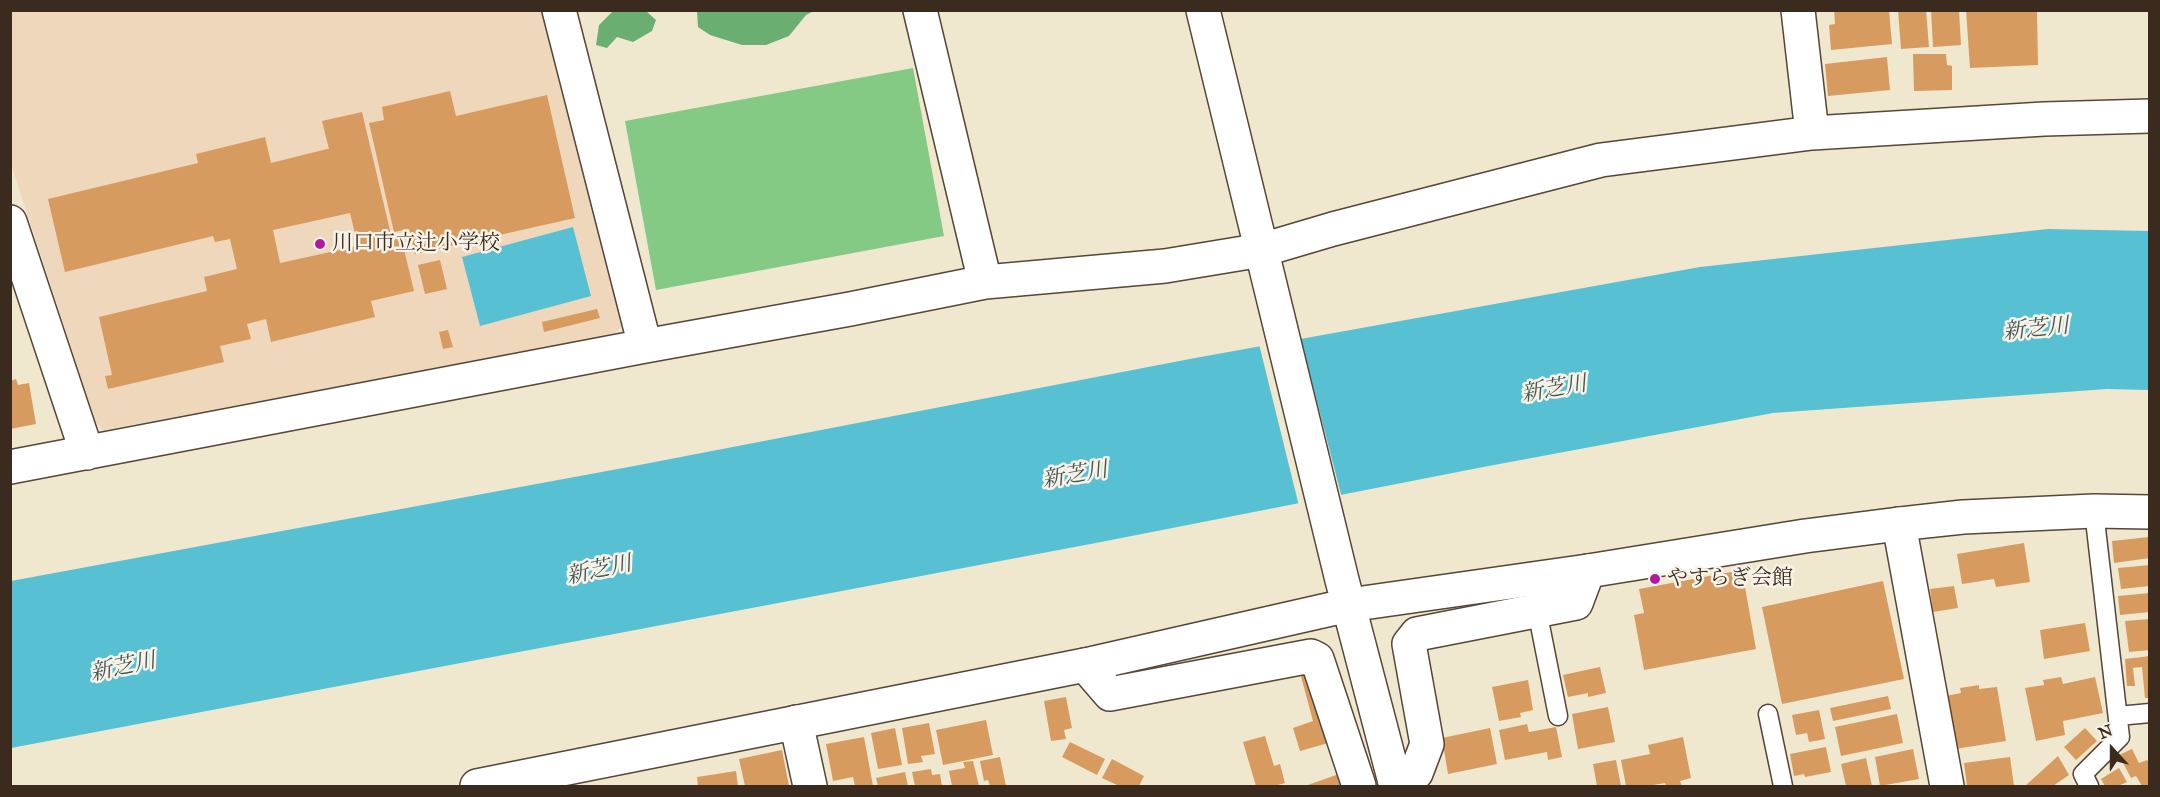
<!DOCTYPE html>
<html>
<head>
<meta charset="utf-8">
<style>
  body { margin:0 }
  #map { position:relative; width:2160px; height:797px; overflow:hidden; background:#efe8ce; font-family:"IM FELL Great Primer",serif }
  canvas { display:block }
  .frame { position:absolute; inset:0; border:12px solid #3b2a1e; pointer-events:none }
  .north { position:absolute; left:2082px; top:719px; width:60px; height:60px; -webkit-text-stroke:4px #f7f3e8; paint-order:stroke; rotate:339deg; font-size:16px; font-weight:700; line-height:24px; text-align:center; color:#3b2a1e }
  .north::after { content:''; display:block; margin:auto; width:21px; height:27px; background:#3b2a1e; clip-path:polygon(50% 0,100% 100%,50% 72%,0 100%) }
</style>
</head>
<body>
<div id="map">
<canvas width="2160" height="797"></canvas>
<div class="frame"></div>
<div class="north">N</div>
</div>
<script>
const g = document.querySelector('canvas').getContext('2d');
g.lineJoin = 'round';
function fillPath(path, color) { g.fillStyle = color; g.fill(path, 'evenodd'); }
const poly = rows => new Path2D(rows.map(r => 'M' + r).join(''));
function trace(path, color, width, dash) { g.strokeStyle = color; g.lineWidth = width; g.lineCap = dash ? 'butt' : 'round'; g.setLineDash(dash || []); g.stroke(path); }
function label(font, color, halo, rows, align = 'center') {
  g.font = font + ' "IM FELL Great Primer","Noto Serif JP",serif'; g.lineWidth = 5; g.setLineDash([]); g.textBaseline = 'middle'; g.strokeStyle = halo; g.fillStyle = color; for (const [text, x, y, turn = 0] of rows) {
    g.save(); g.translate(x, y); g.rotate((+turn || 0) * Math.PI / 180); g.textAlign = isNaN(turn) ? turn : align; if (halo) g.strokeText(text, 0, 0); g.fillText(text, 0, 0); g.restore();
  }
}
fillPath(poly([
  [10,11,545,11,624,324,613,335,104,430,96,423,11,164]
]), '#eed7bb');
fillPath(poly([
  [913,68,944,236,656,290,625,121]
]), '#84ca85');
fillPath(poly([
  [613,11,646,11,656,20,652,31,633,42,617,37,607,48,596,45,599,25],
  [697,11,697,10,814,11,806,15,789,36,766,45,742,45,710,35,698,27]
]), '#6bae72');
fillPath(poly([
  [573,227,591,296,480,326,462,257],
  [2048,229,2149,231,2149,390,2107,389,1773,413,1478,468,1101,542,11,748,11,581,634,466,1195,358,1700,267]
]), '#57c1d3');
fillPath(poly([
  [1300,336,1342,498,1299,506,1259,344]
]), '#efe8ce');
fillPath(poly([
  [1834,10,1889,10,1892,44,1831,50,1829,25,1835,24],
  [1898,10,1926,10,1929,47,1901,49],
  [1931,10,1959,10,1961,45,1933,47],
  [1966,10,2037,10,2038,65,1970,68],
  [1913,54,1946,54,1947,65,1952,66,1952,90,1914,91],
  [1887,57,1890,90,1828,96,1825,64],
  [450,91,456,116,547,95,575,218,415,254,409,229,394,232,369,123,384,120,382,107],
  [362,112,392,239,401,237,414,291,371,301,375,317,271,342,266,319,247,324,251,339,220,346,224,362,108,389,105,376,112,375,99,317,207,291,204,277,237,269,230,239,215,242,213,236,65,272,48,199,198,163,196,154,265,137,271,163,327,149,329,149,322,121],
  [350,213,358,246,280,263,273,230],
  [440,260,447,289,425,294,418,265],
  [597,309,600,318,544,332,542,322],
  [448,330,453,347,443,349,439,332],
  [16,379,18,385,29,383,36,424,10,429,10,381],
  [2149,537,2150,558,2114,563,2112,541],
  [2024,543,2030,582,1996,587,1994,579,1962,584,1957,554],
  [2150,565,2150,586,2121,589,2118,568],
  [1742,570,1756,649,1644,670,1634,615,1644,613,1639,589],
  [1883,581,1904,679,1782,704,1762,607],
  [1954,586,1958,608,1933,612,1930,589],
  [2150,593,2150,612,2120,615,2118,596],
  [2150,619,2150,650,2129,652,2125,621],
  [2085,623,2090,651,2044,659,2040,630],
  [2150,656,2150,698,2145,698,2142,667,2133,668,2135,686,2127,686,2125,659],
  [1600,667,1606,693,1588,697,1588,693,1568,697,1563,675],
  [1299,669,1312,674,1332,742,1300,751,1293,728,1313,721],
  [2061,677,2063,684,2095,677,2103,713,2063,721,2065,735,2036,741,2025,688,2044,685,2043,680],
  [1528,680,1533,710,1520,713,1521,717,1499,721,1492,687],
  [1979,685,1979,689,1997,687,2006,741,1955,749,1946,696,1961,693,1960,688],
  [1888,696,1891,709,1833,721,1830,708],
  [1066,697,1072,728,1064,730,1066,739,1051,741,1044,701],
  [1608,707,1615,742,1578,749,1572,714],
  [1819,710,1825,739,1809,742,1807,733,1796,735,1792,715],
  [1897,714,1903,743,1841,756,1835,727],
  [986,720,993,755,943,765,936,730],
  [929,723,935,754,921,756,923,762,908,764,902,728],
  [1527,724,1529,732,1556,727,1562,757,1548,760,1547,752,1505,760,1499,730],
  [895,728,902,765,878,769,871,733],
  [1490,728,1497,764,1448,774,1442,738],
  [2085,728,2097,741,2076,760,2064,747],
  [1265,736,1274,766,1280,764,1285,783,1274,786,1256,786,1243,742],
  [864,737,873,786,855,786,853,777,833,781,826,744],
  [1683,737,1691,778,1680,781,1682,786,1666,786,1665,783,1648,786,1626,786,1621,760,1650,754,1648,745],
  [1070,742,1105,759,1097,775,1062,757],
  [1826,747,1831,772,1805,777,1804,774,1794,776,1790,754],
  [1913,749,1919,779,1880,786,1875,757],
  [2132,749,2139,763,2147,760,2150,765,2150,786,2142,786,2136,776,2131,778,2119,755],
  [782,750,789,786,745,786,739,759],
  [2058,756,2069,775,2053,786,2025,786],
  [1000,757,1006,786,990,786,988,780,984,781,980,761],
  [2010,757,2014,786,1967,786,1964,763],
  [1866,758,1872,786,1846,786,1841,764],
  [1112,759,1144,776,1139,786,1119,786,1102,778],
  [1616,760,1621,786,1597,786,1593,764],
  [973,761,979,786,952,786,949,771,965,768,963,762],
  [2119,768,2127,782,2118,786,2105,786,2101,779],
  [931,769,932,775,940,774,942,786,915,786,912,772],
  [736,771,738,786,698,786,697,777],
  [905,772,908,786,878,786,876,778],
  [1339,774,1343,786,1305,786]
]), '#d79b5f');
const service = poly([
  [1537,610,1558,716],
  [1768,714,1783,786],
  [2118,716,2150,713],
  [2089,786,2083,774,2120,737,2094,511]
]);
const minor = poly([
  [559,10,645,346],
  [920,10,985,282],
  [1798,10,1812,133],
  [10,222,87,453],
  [10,467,645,346,850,309,985,282,1165,266,1262,250,1333,229,1601,160,1812,133,2044,119,2150,116],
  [1899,524,1947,786],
  [1085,665,1110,694,1311,656,1317,659,1359,786],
  [796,722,810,786],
  [1401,786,1416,773,1427,744,1409,644,1417,634,1576,603,1588,571]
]);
const tertiary = poly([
  [1203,10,1342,580,1396,786],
  [477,786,1085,665,1349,605,1588,571,1805,536,1899,524,1963,517,2094,511,2150,512]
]);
trace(service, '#564638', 21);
trace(minor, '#564638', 36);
trace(tertiary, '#564638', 36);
trace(service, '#fff', 18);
trace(minor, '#fff', 33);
trace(tertiary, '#fff', 33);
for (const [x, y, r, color] of [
  [320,244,6,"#b5179e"],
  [1655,579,6,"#b5179e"]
]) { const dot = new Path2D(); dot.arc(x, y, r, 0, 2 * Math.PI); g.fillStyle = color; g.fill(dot); trace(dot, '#f7f3e8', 2); }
label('21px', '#3b2a1e', '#f7f3e8', [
  ["川口市立辻小学校",332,244],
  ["やすらぎ会館",1667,579]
], 'left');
label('italic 22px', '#435754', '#f7f3e8', [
  ["新芝川",2036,330,-6],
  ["新芝川",1554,390,-10],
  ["新芝川",1075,476,-10],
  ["新芝川",599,571,-12],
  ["新芝川",123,668,-12]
]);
</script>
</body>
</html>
